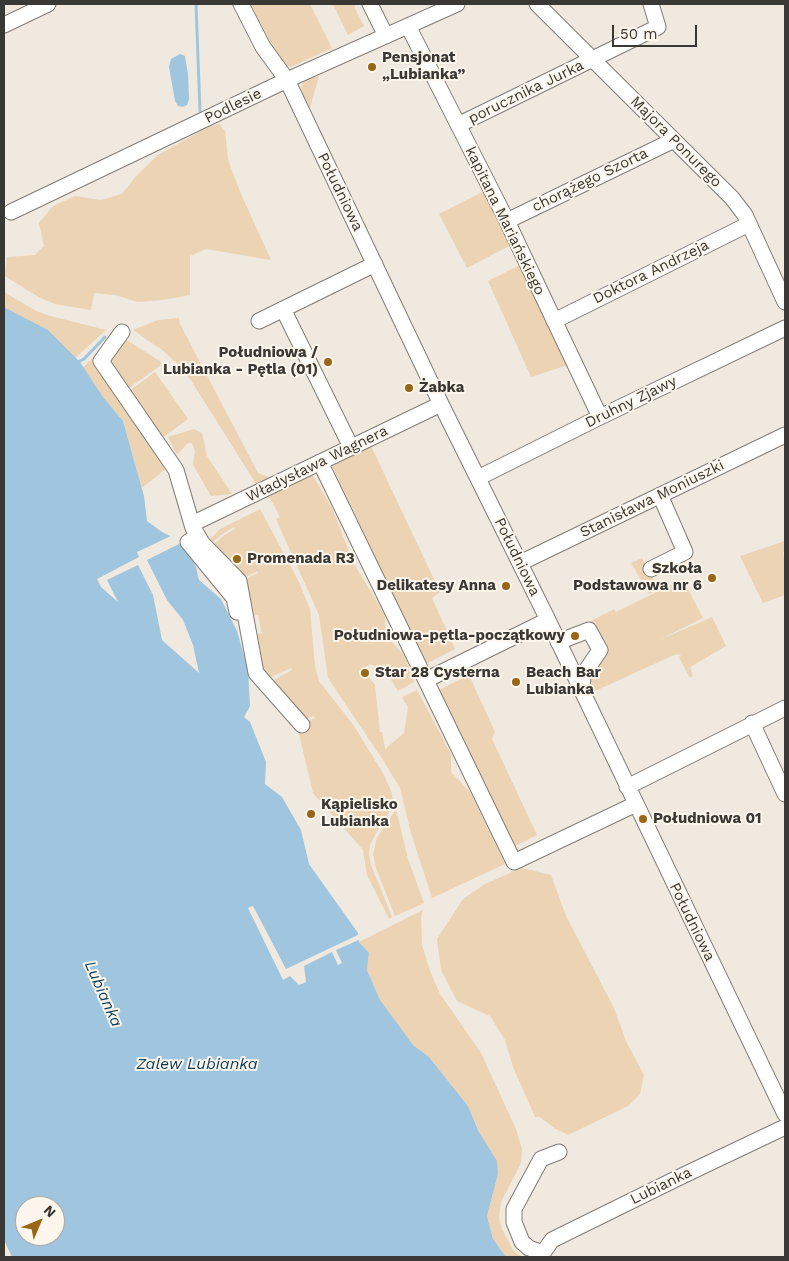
<!DOCTYPE html>
<html>
<head>
<meta charset="utf-8">
<style>
  body { margin:0 }
  #map { position:relative; width:789px; height:1261px; overflow:hidden; background:#efe9e0; font-family:"Work Sans",sans-serif }
  canvas { display:block }
  .frame { position:absolute; inset:0; border:5px solid #3a3834; pointer-events:none }
  .north { position:absolute; left:15px; top:1196px; width:50px; height:50px; box-sizing:border-box; background:#fdf6ed; border:1px solid #afaaa3; border-radius:50%; rotate:45deg; font-size:14px; font-weight:700; line-height:20px; text-align:center; color:#3a3834 }
  .north::after { content:''; display:block; margin:auto; width:18px; height:22px; background:#976617; clip-path:polygon(50% 0,100% 100%,50% 72%,0 100%) }
  .scale { position:absolute; left:612px; top:25px; width:85px; height:22px; box-sizing:border-box; border:2px solid #3a3834; border-top:0; padding-left:6px; font-size:15px; line-height:18px; white-space:nowrap; color:#3a3834; -webkit-text-stroke:4px #fdf6ed; paint-order:stroke }
</style>
</head>
<body>
<div id="map">
<canvas width="789" height="1261"></canvas>
<div class="frame"></div>
<div class="north">N</div>
<div class="scale">50 m</div>
</div>
<script>
const g = document.querySelector('canvas').getContext('2d');
g.lineJoin = 'round';
function fillPath(path, color) { g.fillStyle = color; g.fill(path, 'evenodd'); }
const poly = rows => new Path2D(rows.map(r => 'M' + r).join(''));
function trace(path, color, width, dash) { g.strokeStyle = color; g.lineWidth = width; g.lineCap = dash ? 'butt' : 'round'; g.setLineDash(dash || []); g.stroke(path); }
function label(font, color, halo, rows, align = 'center') {
  g.font = font + ' "Work Sans",sans-serif'; g.lineWidth = 4; g.setLineDash([]); g.textBaseline = 'middle'; g.strokeStyle = halo; g.fillStyle = color; for (const [text, x, y, turn = 0] of rows) {
    g.save(); g.translate(x, y); g.rotate((+turn || 0) * Math.PI / 180); g.textAlign = isNaN(turn) ? turn : align; if (halo) g.strokeText(text, 0, 0); g.fillText(text, 0, 0); g.restore();
  }
}
fillPath(poly([
  [251,4,310,4,332,48,291,67,281,63],
  [333,4,357,4,354,6,364,26,348,35],
  [319,76,310,108,302,92,301,87,303,83,309,79],
  [219,124,225,131,228,160,241,194,271,260,206,249,190,256,190,295,163,300,138,302,115,295,94,293,91,310,55,304,40,298,5,276,7,257,35,255,44,246,39,223,53,206,75,196,101,200,122,194,137,175,158,155,208,127],
  [486,190,513,244,467,268,439,214],
  [520,265,568,365,531,377,488,281],
  [4,292,36,311,47,315,106,330,75,358,46,329,4,307],
  [179,318,180,324,258,473,271,478,314,456,316,460,258,487,192,382,180,366,162,350,133,330,158,320],
  [124,338,161,362,160,366,126,390,106,362],
  [113,339,98,363,168,467,142,488,123,421,103,397,83,367],
  [155,372,188,419,161,439,128,392],
  [194,429,202,433,207,456,232,494,211,496,193,465,195,451,192,443,188,443,177,455,168,437],
  [371,446,440,592,432,598,455,649,426,664,332,466],
  [310,471,332,508,354,564,385,615,385,635,404,655,414,682,398,691,390,678,371,664,362,669,375,685,380,732,382,732,385,749,404,733,408,707,402,697,417,690,451,754,451,772,470,792,505,864,432,898,411,833,400,788,383,760,328,678,319,615,276,519,280,517,270,498,266,499,264,495],
  [260,509,298,580,310,609,315,666,319,681,354,726,384,775,391,791,394,805,379,828,370,845,369,854,371,865,392,917,389,919,367,875,363,850,313,793,299,734,300,728,305,722,315,718,314,716,305,719,272,681,292,670,291,668,269,678,260,668,254,635,262,633,258,615,250,616,244,580,258,573,258,571,243,578,212,546,223,536,235,529,234,527,221,535,210,545,207,542,220,529],
  [785,541,785,551,783,553,785,560,785,595,763,603,740,556],
  [642,558,659,589,649,594,631,563],
  [683,579,703,618,657,641,712,617,726,646,690,667,693,676,690,678,679,657,681,656,679,654,674,655,595,691,588,676,606,657,587,623,614,609,616,612],
  [469,675,495,732,492,739,537,835,513,847,439,690],
  [396,809,408,859,424,903,395,916,376,868,373,854,377,838],
  [522,868,551,875,566,916,614,1008,626,1041,644,1075,640,1094,628,1106,568,1135,554,1128,540,1117,535,1117,513,1067,505,1040,490,1016,457,1001,441,970,437,939,463,899,485,884],
  [423,910,421,917,422,945,430,971,440,994,481,1053,516,1129,522,1149,521,1163,501,1202,499,1217,502,1229,513,1250,522,1257,506,1257,493,1239,487,1216,498,1174,468,1106,429,1057,413,1045,391,1017,380,1000,367,970,369,953,359,942]
]), '#ebd3b3');
fillPath(poly([
  [180,54,185,56,188,74,189,99,187,105,183,107,178,106,175,101,169,67,171,59],
  [4,307,48,330,80,362,103,397,123,421,144,496,147,521,162,532,184,543,196,567,199,580,221,599,237,631,248,669,250,706,244,717,250,722,266,762,265,784,282,797,301,830,309,864,358,933,359,942,369,953,367,970,380,1000,413,1045,429,1057,468,1106,479,1132,497,1161,498,1174,487,1216,493,1239,506,1257,12,1257,4,1240],
  [25,1206,55,1206,55,1236,25,1236]
]), '#a0c6df');
fillPath(poly([
  [173,535,185,541,147,560,167,600,183,620,193,645,199,673,162,640,153,595,138,565,107,580,118,602,101,587,97,579,139,557,137,552],
  [253,906,286,969,360,934,361,939,336,950,342,963,338,965,332,952,304,966,306,982,299,985,290,976,283,980,248,908]
]), '#efe9e0');
trace(poly([
  [196,4,200,111],
  [76,363,84,359,105,337]
]), '#a0c6df', 3);
const minor = poly([
  [241,4,263,47,287,80,441,404,548,620,785,1114],
  [370,4,386,36],
  [537,4,732,198,745,215,785,302],
  [4,25,48,4],
  [408,26,507,221,600,417],
  [458,125,658,27,651,4],
  [11,212,287,80,457,4],
  [507,221,674,140],
  [283,309,351,447],
  [259,321,375,264],
  [554,321,749,224],
  [122,332,101,361,176,470,193,528,198,536,202,543,239,581,256,673,302,725],
  [320,462,514,862,636,804],
  [478,478,600,417,785,328],
  [192,524,441,404],
  [198,536,188,542,234,598,237,612],
  [520,563,785,435],
  [651,569,685,552,660,495],
  [558,642,589,630,600,650,583,675,582,691],
  [426,680,548,620],
  [752,723,785,794],
  [627,787,785,708],
  [559,1152,541,1159,514,1209,514,1222,522,1242,529,1248,543,1253,552,1240,684,1175,785,1127]
]);
trace(minor, '#827c75', 17);
trace(minor, '#fff', 15);
for (const [x, y, r, color] of [
  [372,67,5,"#976617"],
  [328,362,5,"#976617"],
  [409,388,5,"#976617"],
  [237,559,5,"#976617"],
  [712,578,5,"#976617"],
  [506,586,5,"#976617"],
  [575,636,5,"#976617"],
  [365,673,5,"#976617"],
  [516,682,5,"#976617"],
  [311,814,5,"#976617"],
  [643,819,5,"#976617"]
]) { const dot = new Path2D(); dot.arc(x, y, r, 0, 2 * Math.PI); g.fillStyle = color; g.fill(dot); trace(dot, '#fdf6ed', 2); }
label('bold 15px', '#3a3834', '#fdf6ed', [
  ["Pensjonat",382,58],
  ["„Lubianka”",382,75],
  ["Południowa /",318,353,"right"],
  ["Lubianka - Pętla (01)",318,370,"right"],
  ["Żabka",419,388],
  ["Promenada R3",247,559],
  ["Szkoła",702,569,"right"],
  ["Podstawowa nr 6",702,586,"right"],
  ["Delikatesy Anna",496,586,"right"],
  ["Południowa-pętla-początkowy",565,636,"right"],
  ["Star 28 Cysterna",375,673],
  ["Beach Bar",526,673],
  ["Lubianka",526,690],
  ["Kąpielisko",321,805],
  ["Lubianka",321,822],
  ["Południowa 01",653,819]
], 'left');
label('15px', '#3a3834', '#fdf6ed', [
  ["porucznika Jurka",526,92,-26],
  ["Podlesie",233,106,-26],
  ["Majora Ponurego",676,142,45],
  ["chorążego Szorta",590,180,-26],
  ["Południowa",340,192,64],
  ["kapitana Mariańskiego",505,221,64],
  ["Doktora Andrzeja",651,272,-26],
  ["Druhny Zjawy",631,402,-26],
  ["Władysława Wagnera",317,464,-26],
  ["Stanisława Moniuszki",652,499,-26],
  ["Południowa",517,557,64],
  ["Południowa",692,922,64],
  ["Lubianka",661,1186,-26]
]);
label('italic 16px', '#083b54', '#fdf6ed', [
  ["Lubianka",103,994,66],
  ["Zalew Lubianka",197,1064]
]);
</script>
</body>
</html>
